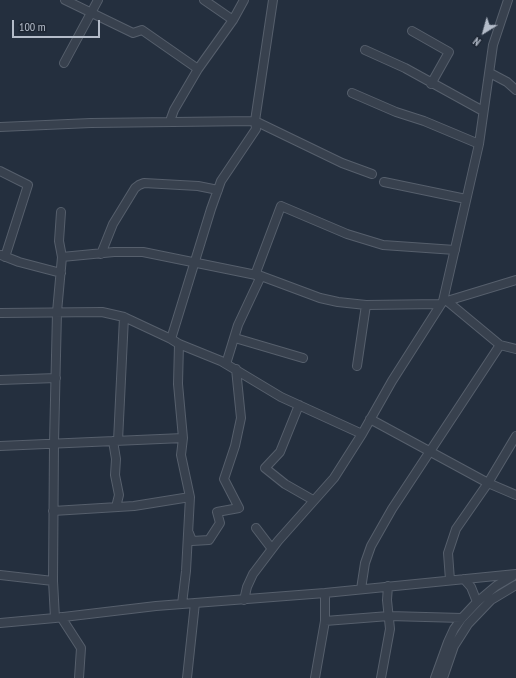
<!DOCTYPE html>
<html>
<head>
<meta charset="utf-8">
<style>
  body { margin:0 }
  #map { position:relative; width:516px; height:678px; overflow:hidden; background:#242f3e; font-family:"PT Sans Narrow",sans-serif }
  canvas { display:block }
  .north { position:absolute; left:464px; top:12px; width:40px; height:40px; -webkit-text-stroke:3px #1d2633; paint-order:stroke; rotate:217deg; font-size:11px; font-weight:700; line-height:16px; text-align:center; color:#b4bcc9 }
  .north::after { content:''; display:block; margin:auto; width:14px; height:18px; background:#b4bcc9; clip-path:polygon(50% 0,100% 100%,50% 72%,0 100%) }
  .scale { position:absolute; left:12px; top:20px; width:88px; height:18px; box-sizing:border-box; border:2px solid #b4bcc9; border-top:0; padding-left:5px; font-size:12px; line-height:14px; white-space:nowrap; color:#b4bcc9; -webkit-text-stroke:3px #1d2633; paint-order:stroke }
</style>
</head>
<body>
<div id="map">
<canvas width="516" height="678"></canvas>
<div class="north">N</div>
<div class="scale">100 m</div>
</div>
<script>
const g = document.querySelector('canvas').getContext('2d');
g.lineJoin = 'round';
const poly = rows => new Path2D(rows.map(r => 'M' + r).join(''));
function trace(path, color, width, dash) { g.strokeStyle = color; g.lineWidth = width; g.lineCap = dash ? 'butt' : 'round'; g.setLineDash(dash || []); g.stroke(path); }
const minor = poly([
  [65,0,133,33,142,30,198,69],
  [204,0,233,20],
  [273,0,255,121,342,163,372,174],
  [412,31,449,52,431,84],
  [365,50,405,68,483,111],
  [64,63,98,0],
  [490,73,507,82,516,90],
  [352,93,396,112,424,121,479,144],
  [170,121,174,110,198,69,233,20,244,0],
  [0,127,91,123,255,121,256,129,221,181,211,209,171,339],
  [0,171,28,185,5,257],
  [384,182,466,199],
  [101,254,113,224,135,188,139,185,144,183,198,186,218,190],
  [1,255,19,262,61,273],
  [62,257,114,252,143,252,261,276,320,298,338,302,366,305,441,304],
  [255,275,281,206,347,234,383,245,455,250],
  [443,301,447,301,500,345,516,349],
  [447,301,516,280],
  [0,313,102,312,124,317,171,339,179,344,221,361,281,397,362,434],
  [235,338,303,358],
  [179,344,178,384,183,438,181,455,190,497,186,571,182,604],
  [226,364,238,325,261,276],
  [357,366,366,305],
  [0,380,56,378],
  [299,405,280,452,265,468,285,484,313,500],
  [370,419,488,483,516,495],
  [113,441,116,459,115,475,119,495,116,507],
  [118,441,124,317],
  [0,446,183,438],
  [53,511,134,506,190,497],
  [256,528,272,549],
  [189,533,192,541,209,540,220,523,217,512,239,508,224,479,235,446,241,418,236,369],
  [0,575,53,581],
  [464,579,471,587,477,602],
  [450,580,448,553,456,529,488,483,516,436],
  [361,589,365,563,371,546,392,509,500,345],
  [244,600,247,587,253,574,278,541,334,478,362,434,392,381,443,301,479,144,493,45,508,0],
  [61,617,81,648,79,678],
  [55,618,53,581,54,443,57,312,62,257,59,241,61,212],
  [325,621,389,616,462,618],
  [0,623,55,618,156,606,325,593,516,574],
  [187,678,195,603],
  [315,678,325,621,325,593],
  [381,678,390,629,387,600,388,586],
  [435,678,448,642,454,629,462,618,477,602,496,586,513,576],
  [443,678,454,646,468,624,491,600,516,585]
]);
trace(minor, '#565f6c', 10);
trace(minor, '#38414e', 8);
</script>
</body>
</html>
